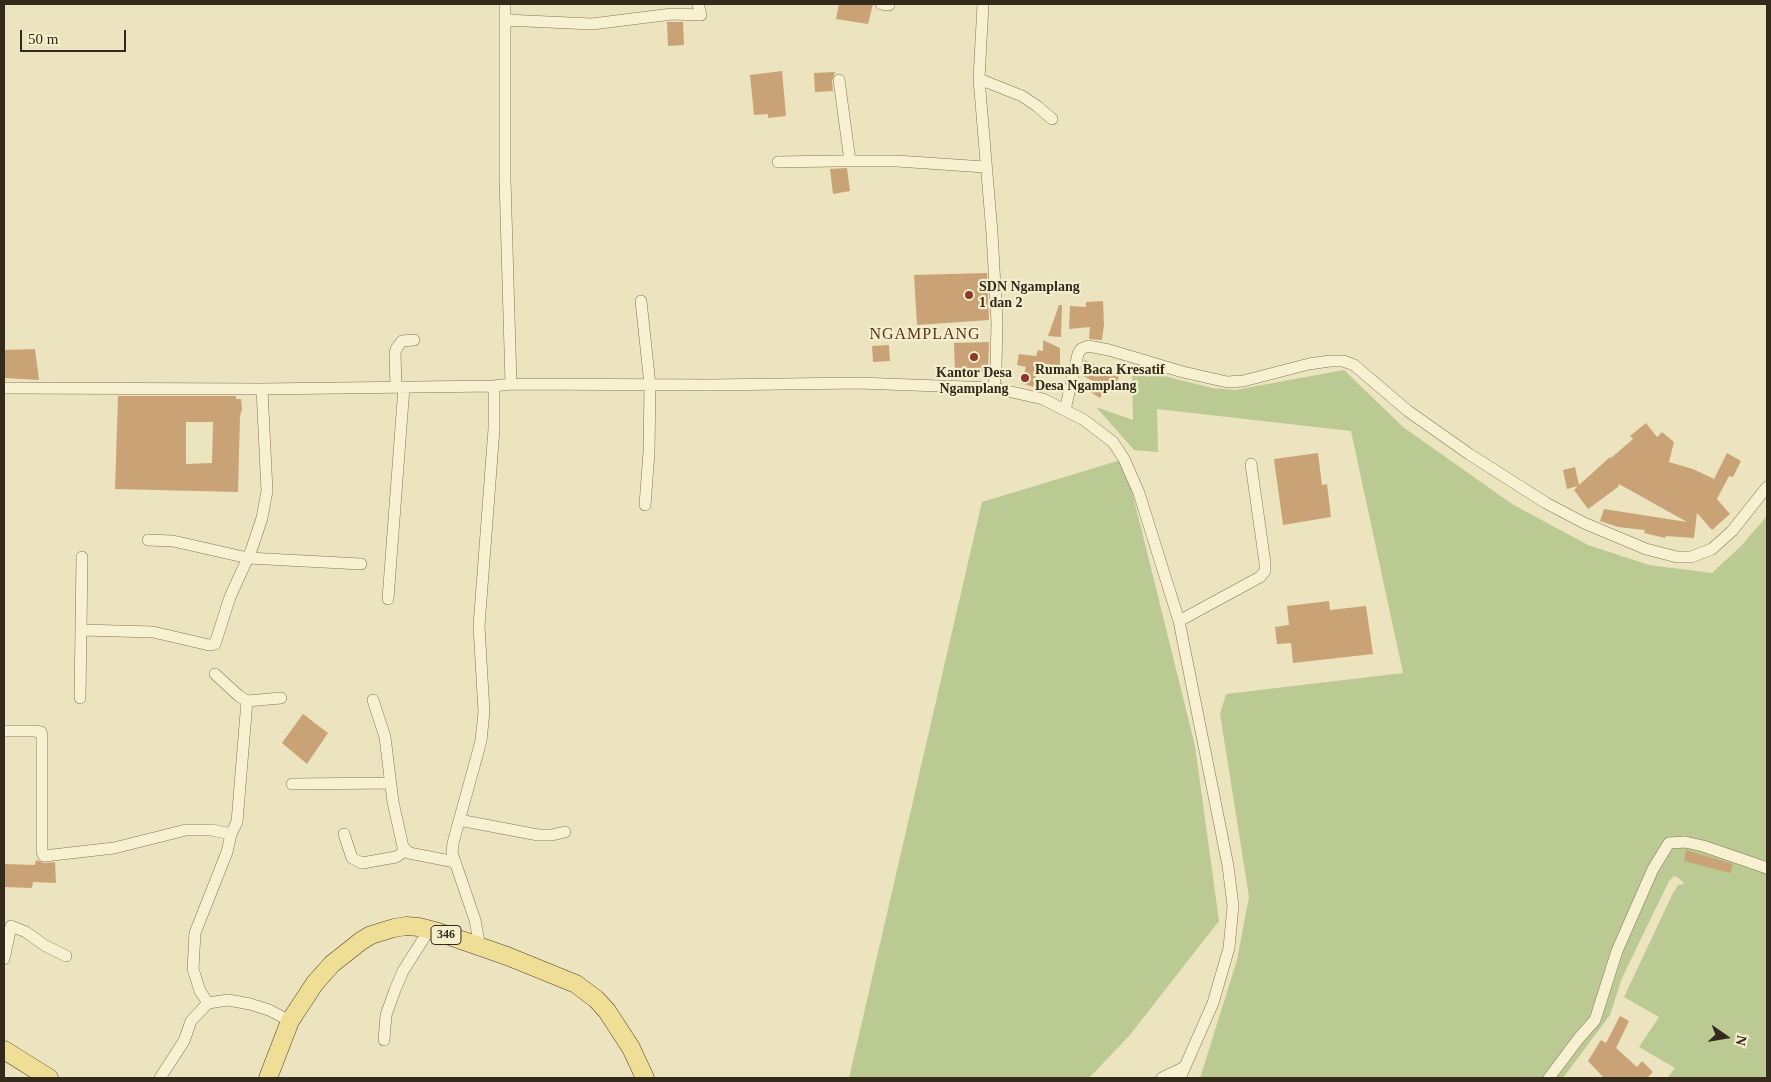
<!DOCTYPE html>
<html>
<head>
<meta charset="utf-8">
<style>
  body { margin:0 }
  #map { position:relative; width:1771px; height:1082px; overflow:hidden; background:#ece4be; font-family:"Times New Roman",serif }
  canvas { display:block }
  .frame { position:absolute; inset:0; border:5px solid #332a1c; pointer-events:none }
  .north { position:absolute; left:1701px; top:1012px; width:50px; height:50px; -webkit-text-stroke:4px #f4eecd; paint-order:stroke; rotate:103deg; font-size:14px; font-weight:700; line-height:20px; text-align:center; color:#332a1c }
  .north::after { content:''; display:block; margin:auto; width:18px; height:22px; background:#332a1c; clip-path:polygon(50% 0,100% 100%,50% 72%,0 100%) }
  .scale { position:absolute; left:20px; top:30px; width:106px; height:22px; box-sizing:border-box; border:2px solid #332a1c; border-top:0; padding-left:6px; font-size:15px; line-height:18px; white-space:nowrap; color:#332a1c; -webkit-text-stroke:4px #f4eecd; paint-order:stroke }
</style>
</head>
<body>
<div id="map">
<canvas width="1771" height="1082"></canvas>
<div class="frame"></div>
<div class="north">N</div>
<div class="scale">50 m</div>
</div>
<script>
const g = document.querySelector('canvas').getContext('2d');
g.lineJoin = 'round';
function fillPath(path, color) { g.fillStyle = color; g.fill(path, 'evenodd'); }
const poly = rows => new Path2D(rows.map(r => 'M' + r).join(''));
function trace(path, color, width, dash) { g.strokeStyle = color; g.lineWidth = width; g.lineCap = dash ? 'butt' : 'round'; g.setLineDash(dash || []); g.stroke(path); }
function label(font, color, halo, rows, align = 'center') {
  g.font = font + ' "Times New Roman",serif'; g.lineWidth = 4.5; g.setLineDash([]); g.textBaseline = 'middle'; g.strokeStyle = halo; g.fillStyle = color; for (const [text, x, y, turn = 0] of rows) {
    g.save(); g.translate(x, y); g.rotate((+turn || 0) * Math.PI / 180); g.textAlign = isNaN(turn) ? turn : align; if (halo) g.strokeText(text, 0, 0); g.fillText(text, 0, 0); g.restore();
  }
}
fillPath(poly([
  [1132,368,1212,388,1235,390,1344,370,1403,427,1512,504,1588,545,1649,565,1712,573,1741,546,1767,516,1767,1078,1667,1078,1675,1068,1639,1047,1659,1017,1624,997,1673,893,1678,885,1684,884,1680,879,1674,876,1669,881,1622,978,1610,1015,1563,1078,1200,1078,1237,960,1249,897,1220,714,1226,694,1403,673,1351,431,1157,409,1158,452,1134,450,1096,407,1133,420],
  [1124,459,1195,746,1219,921,1129,1036,1089,1078,849,1078,982,502]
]), '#bbc993');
fillPath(poly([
  [839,4,873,4,868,24,836,19],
  [667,22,683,22,684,45,668,46],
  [782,71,786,116,768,118,768,114,754,115,750,75],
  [835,72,832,81,833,91,815,92,814,73],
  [847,168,850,191,833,194,830,169],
  [987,273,989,320,917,325,914,275],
  [1103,301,1104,325,1102,340,1089,339,1090,327,1069,329,1070,306,1086,307,1086,302],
  [1059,305,1062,305,1061,337,1048,336],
  [1043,340,1060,348,1060,366,1040,363,1033,387,1021,383,1026,367,1017,365,1019,354,1036,356,1038,350,1043,351],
  [989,342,988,372,955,372,954,343],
  [889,345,890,361,873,362,872,346],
  [35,349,39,380,4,378,4,350],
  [1085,360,1119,377,1112,391,1106,388,1100,398,1087,390,1093,381,1081,375],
  [118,396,236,396,236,399,241,399,242,409,240,416,238,492,115,489],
  [186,422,213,422,212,463,186,464],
  [1646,423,1657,437,1662,432,1674,442,1669,462,1693,469,1714,479,1727,453,1741,461,1733,477,1729,476,1717,499,1730,514,1712,530,1697,513,1694,538,1666,536,1665,538,1644,533,1645,530,1618,527,1600,521,1604,509,1687,522,1619,484,1618,487,1588,509,1574,490,1578,486,1567,489,1563,470,1575,467,1579,485,1610,457,1611,458,1633,439,1630,436],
  [1318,453,1322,485,1327,484,1331,517,1283,525,1274,459],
  [1329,601,1330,610,1366,606,1373,654,1293,663,1291,643,1277,644,1275,627,1289,625,1287,606],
  [303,714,328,733,307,764,282,743],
  [1686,850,1733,864,1730,873,1684,861],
  [36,860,44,863,55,862,56,883,33,882,32,888,4,887,4,864,35,865],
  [1620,1016,1629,1021,1616,1048,1637,1067,1642,1061,1653,1072,1648,1077,1650,1078,1604,1078,1588,1061,1601,1040,1606,1043]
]), '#c9a375');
const street = poly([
  [505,4,505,179,511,384],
  [881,4,889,5],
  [983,4,979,79,992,233,997,322,996,365,994,388,1043,399,1084,420,1113,442,1124,459,1139,493,1179,621,1228,866,1233,906,1229,948,1213,1003,1180,1078],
  [505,20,592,24,672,14,701,15,698,4],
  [979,79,1022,96,1037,106,1052,119],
  [839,80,850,161],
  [778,162,834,161,897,161,985,167],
  [641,301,650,385,649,452,645,505],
  [396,387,395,354,396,349,402,341,414,340],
  [4,388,262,389,494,386,511,384,709,385,858,383,994,388],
  [1065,410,1078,354,1081,349,1088,346,1109,350,1183,372,1227,382,1243,381,1309,364,1330,361,1343,361,1354,365,1408,411,1469,454,1546,503,1584,523,1646,549,1677,557,1691,557,1712,549,1732,531,1767,487],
  [148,540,173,541,248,558,361,564],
  [388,599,404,387],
  [1179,621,1260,577,1265,571,1265,563,1251,464],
  [81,630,153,632,209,645,215,644,230,597,251,551,262,518,267,491,262,389],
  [215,674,239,696,247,701],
  [80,698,82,557],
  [373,700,385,737,393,802,403,847,409,853,455,862],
  [4,731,34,731,41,732,42,735,42,852,44,856,114,848,186,830,212,830,231,834],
  [292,784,390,783],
  [459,820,538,835,552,835,565,832],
  [344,834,352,858,362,863,396,857,405,851],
  [480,947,475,920,452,853,453,843,481,741,484,712,479,626,494,429,494,386],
  [4,959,11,926,26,932,44,945,66,956],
  [208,1003,200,991,193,969,195,933,227,852,231,834,237,822,247,701,281,698],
  [384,1040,386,1015,395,990,403,971,429,930],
  [160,1078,184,1041,191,1021,208,1003,228,1000,250,1004,269,1010,290,1021],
  [1162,1078,1185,1067],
  [1549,1078,1579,1038,1595,1020,1617,951,1653,869,1669,843,1685,842,1703,846,1767,868]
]);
const primary = poly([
  [4,1050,49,1078],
  [268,1078,290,1021,315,983,332,964,361,941,371,935,394,928,406,926,419,927,438,932,507,956,576,984,596,999,607,1011,631,1048,645,1078]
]);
trace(street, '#837558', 12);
trace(primary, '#51422c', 19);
trace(street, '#f7f1d1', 11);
trace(primary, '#efdf96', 18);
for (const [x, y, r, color] of [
  [969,295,5,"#90372a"],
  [974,357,5,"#90372a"],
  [1025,378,5,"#90372a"]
]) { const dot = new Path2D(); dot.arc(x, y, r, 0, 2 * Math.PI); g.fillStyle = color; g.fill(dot); trace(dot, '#f4eecd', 2); }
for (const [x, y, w] of [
  [446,935,30]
]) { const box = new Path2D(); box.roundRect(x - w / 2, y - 9.5, w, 19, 4); g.fillStyle = '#f4eecd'; g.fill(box); trace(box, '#332a1c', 1); }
label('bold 12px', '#332a1c', null, [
  ["346",446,935]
]);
label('bold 14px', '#332a1c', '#f4eecd', [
  ["SDN Ngamplang",979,287],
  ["1 dan 2",979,303],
  ["Rumah Baca Kresatif",1035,370],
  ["Desa Ngamplang",1035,386],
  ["Kantor Desa",974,373,"center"],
  ["Ngamplang",974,389,"center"]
], 'left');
g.letterSpacing = '1px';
label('16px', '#5e331d', '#f4eecd', [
  ["NGAMPLANG",925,335]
]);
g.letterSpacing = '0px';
</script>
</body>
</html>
